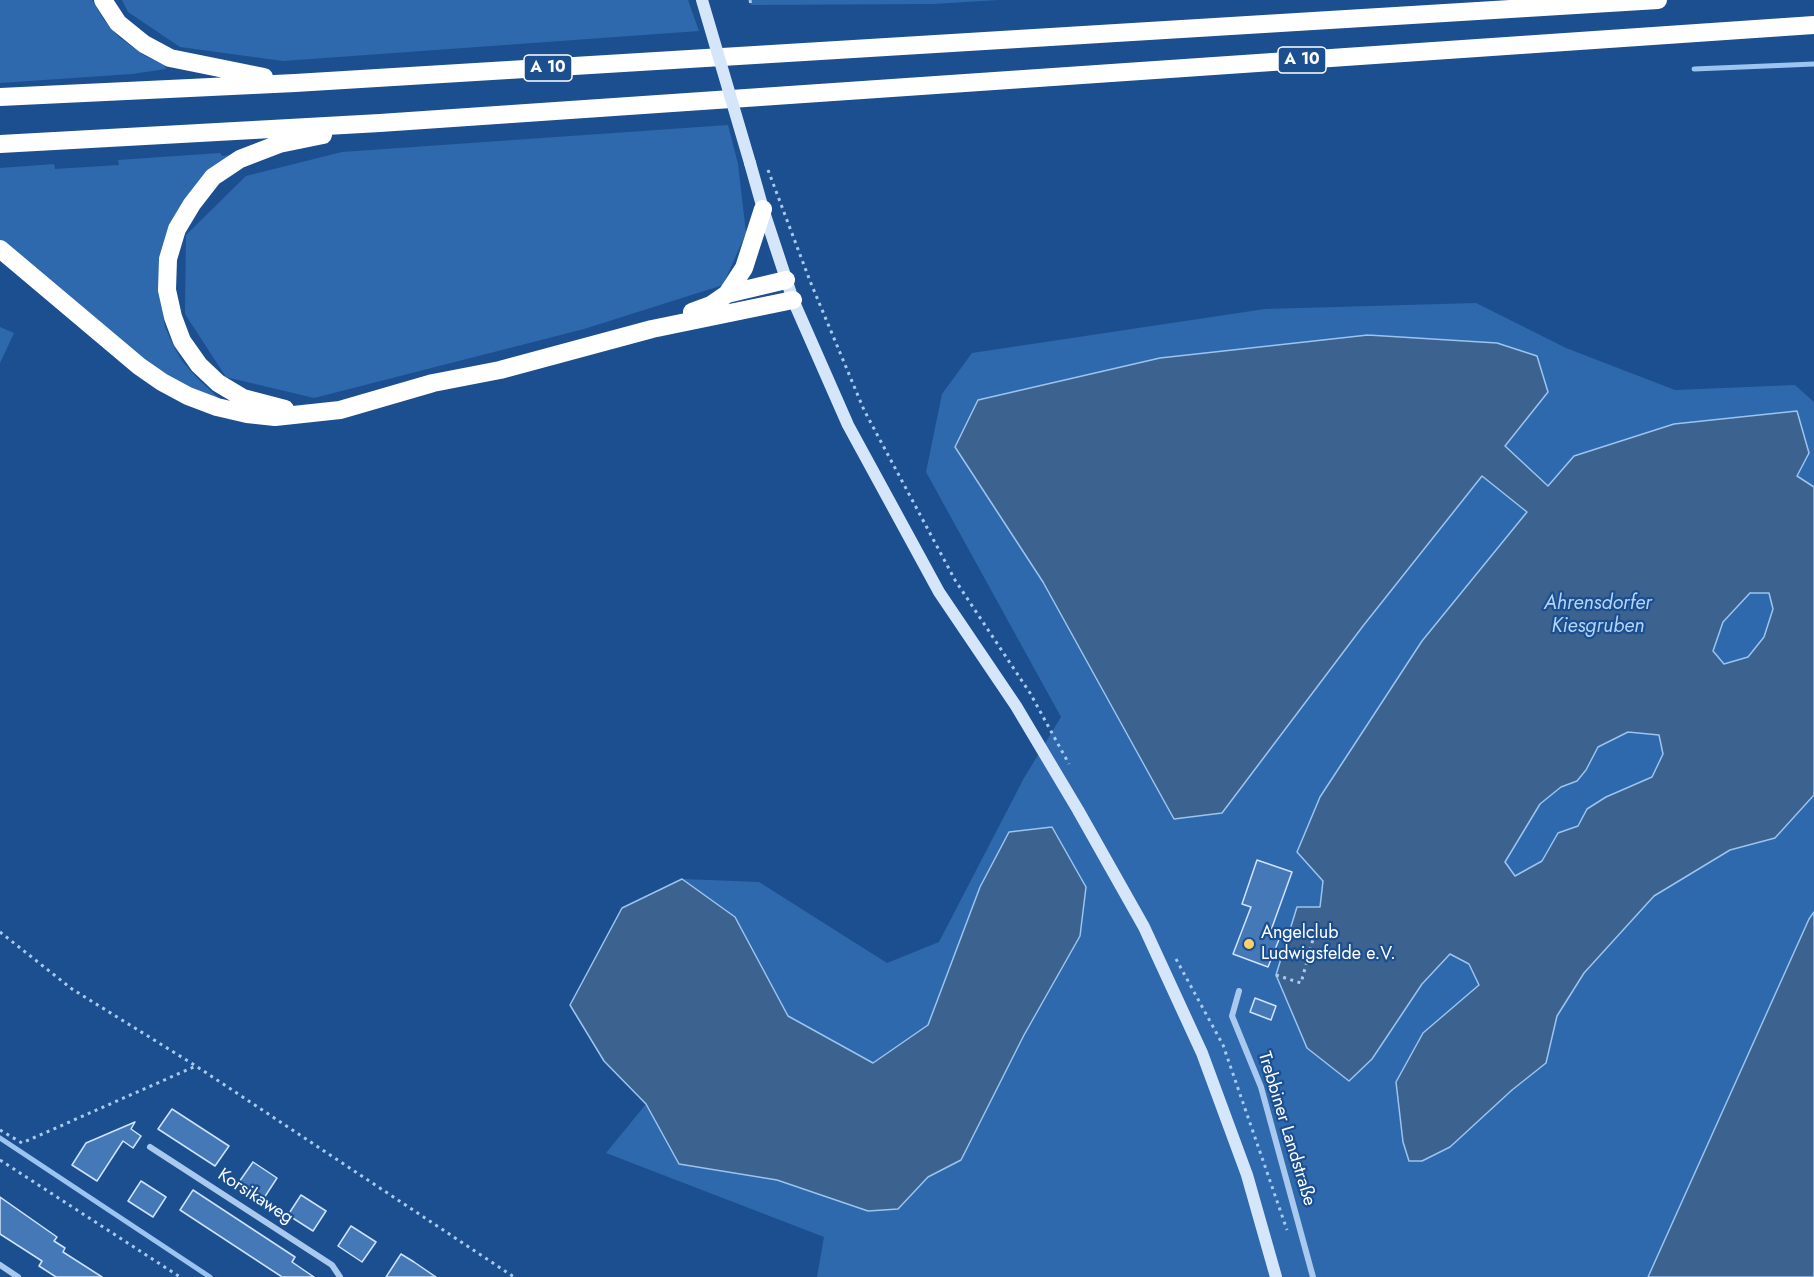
<!DOCTYPE html>
<html>
<head>
<meta charset="utf-8">
<style>
  body { margin:0 }
  canvas { display:block; background:#1b4f8f }
</style>
</head>
<body>
<canvas width="1814" height="1277"></canvas>
<script>
const g = document.querySelector('canvas').getContext('2d');
g.lineJoin = 'round';
function fillPath(path, color) { g.fillStyle = color; g.fill(path, 'evenodd'); }
const poly = rows => new Path2D(rows.map(r => 'M' + r).join(''));
function trace(path, color, width, dash) { g.strokeStyle = color; g.lineWidth = width; g.lineCap = dash ? 'butt' : 'round'; g.setLineDash(dash || []); g.stroke(path); }
function label(font, color, halo, rows, align = 'center') {
  g.font = font + ' Jost,sans-serif'; g.lineWidth = 4.5; g.setLineDash([]); g.textBaseline = 'middle'; g.strokeStyle = halo; g.fillStyle = color; for (const [text, x, y, turn = 0] of rows) {
    g.save(); g.translate(x, y); g.rotate((+turn || 0) * Math.PI / 180); g.textAlign = isNaN(turn) ? turn : align; if (halo) g.strokeText(text, 0, 0); g.fillText(text, 0, 0); g.restore();
  }
}
fillPath(poly([
  [0,0,92,0,104,20,119,37,145,56,164,65,166,69,132,74,0,83],
  [122,0,688,0,699,31,283,61,180,47,128,12],
  [750,0,999,0,933,4,751,5],
  [728,125,738,164,746,233,723,285,584,329,314,398,226,377,185,314,186,235,246,176,342,152],
  [220,153,222,156,243,154,212,173,159,290,165,327,173,345,182,361,198,379,223,402,184,387,158,371,0,240,0,168,54,164,55,169,119,165,118,160],
  [1476,303,1566,348,1675,390,1795,385,1814,402,1814,487,1797,476,1809,453,1797,411,1574,456,1549,487,1505,446,1548,392,1160,358,978,400,956,447,1043,582,1363,626,1482,476,1528,512,1422,641,1320,797,1297,851,1323,881,1320,908,1297,907,1372,1059,1422,984,1450,954,1469,964,1480,985,1423,1033,1512,1090,1546,1063,1557,1016,1584,973,1654,896,1730,850,1775,838,1814,795,1814,912,1809,920,1648,1277,817,1277,824,1237,606,1153,646,1104,679,1164,777,1180,868,1211,898,1209,928,1177,961,1160,1024,1035,1080,936,980,887,928,1025,873,1063,788,1016,735,917,682,879,759,882,887,963,939,942,1024,778,1061,717,926,472,942,394,972,353,1265,309],
  [0,327,14,333,0,363],
  [1769,592,1773,609,1764,637,1748,657,1724,664,1713,651,1723,622,1750,593],
  [1628,732,1659,734,1663,754,1652,777,1587,809,1578,826,1558,833,1542,861,1515,877,1505,862,1540,804,1561,787,1577,781,1586,770,1598,747]
]), '#2e69ad');
const water = poly([
  [1368,335,1497,343,1537,356,1548,392,1505,446,1548,486,1574,456,1674,424,1797,411,1809,453,1797,476,1814,487,1814,795,1775,838,1730,850,1654,896,1584,973,1557,1016,1546,1063,1512,1090,1450,1147,1422,1161,1409,1161,1403,1142,1396,1082,1423,1033,1479,985,1469,964,1450,954,1422,984,1372,1059,1349,1081,1307,1048,1276,975,1297,907,1320,907,1323,881,1297,852,1320,797,1422,641,1527,512,1482,476,1363,626,1222,813,1174,819,1043,582,955,447,978,400,1160,358,1368,335],
  [1750,593,1769,593,1773,609,1764,637,1748,657,1724,664,1713,651,1723,622,1750,593],
  [1628,732,1659,735,1663,754,1652,777,1606,797,1587,809,1578,826,1558,833,1542,861,1515,876,1505,862,1540,804,1561,787,1577,781,1586,770,1598,747,1628,732],
  [1052,827,1086,887,1080,936,1024,1035,961,1160,928,1177,898,1209,868,1211,777,1180,679,1164,646,1104,604,1061,570,1005,622,908,682,879,735,917,788,1016,873,1063,928,1025,980,887,1009,832,1052,827],
  [1814,912,1814,1277,1648,1277,1809,919,1814,912]
]);
fillPath(water, '#3c6290');
trace(water, '#9cc4f0', 1.5);
trace(poly([
  [1694,69,1814,64],
  [0,1138,210,1277]
]), '#9cc4f0', 5);
const building = poly([
  [1257,860,1292,872,1270,933,1280,937,1268,967,1233,954,1251,907,1242,904,1257,860],
  [1255,998,1276,1006,1271,1020,1250,1012,1255,998],
  [172,1109,229,1146,215,1166,158,1129,172,1109],
  [135,1122,131,1129,141,1136,133,1148,123,1141,97,1181,72,1165,86,1143,135,1122],
  [253,1162,277,1178,264,1198,239,1182,253,1162],
  [141,1181,166,1197,153,1217,128,1201,141,1181],
  [193,1190,295,1257,292,1262,314,1277,282,1277,180,1210,193,1190],
  [301,1195,326,1211,313,1231,288,1215,301,1195],
  [0,1197,57,1237,54,1241,65,1248,63,1252,102,1277,56,1277,39,1266,42,1261,0,1234,0,1197],
  [351,1226,376,1242,362,1262,338,1246,351,1226],
  [401,1254,414,1262,436,1277,386,1277,401,1254]
]);
fillPath(building, '#4478b7');
trace(building, '#cfe3fa', 1.5);
trace(poly([
  [750,0,751,5],
  [768,170,810,281,864,410,955,580,1030,693,1069,764],
  [0,932,72,989,196,1066,514,1277],
  [1176,959,1223,1045,1287,1230],
  [1276,975,1301,983,1318,921],
  [0,1130,22,1143,196,1066],
  [0,1160,180,1277]
]), '#a9c9ee', 3, [3, 4.5]);
trace(poly([
  [1239,991,1232,1016,1261,1087,1313,1277],
  [150,1147,332,1265,340,1277],
  [0,1265,18,1277]
]), '#a9c9ee', 6);
trace(poly([
  [750,163,763,209,793,300,848,425,939,592,1016,706,1078,810,1144,927,1202,1053,1247,1175,1276,1277]
]), '#d6e6fa', 12);
trace(poly([
  [103,0,118,23,144,44,170,58,264,77],
  [0,97,295,83,1658,0],
  [0,144,380,123,1814,25],
  [0,249,139,366,162,382,188,396,217,407,247,414,275,417,340,410,433,383,500,370,652,329,793,300],
  [727,294,744,268,763,209],
  [692,312,711,305,727,294,786,280],
  [285,409,243,398,218,383,199,365,182,341,173,317,167,290,168,259,177,229,192,204,213,177,240,159,279,144,323,135]
]), '#fff', 18);
trace(poly([
  [702,0,750,163]
]), '#d6e6fa', 12);
for (const [x, y, r, color] of [
  [1249,944,6,"#ffd166"]
]) { const dot = new Path2D(); dot.arc(x, y, r, 0, 2 * Math.PI); g.fillStyle = color; g.fill(dot); trace(dot, '#1b4f8f', 2); }
for (const [x, y, w] of [
  [1302,60,48],
  [548,68,48]
]) { const box = new Path2D(); box.roundRect(x - w / 2, y - 13, w, 26, 4.5); g.fillStyle = '#1b4f8f'; g.fill(box); trace(box, '#fff', 1.5); }
label('bold 16px', '#fff', null, [
  ["A 10",1302,60],
  ["A 10",548,68]
]);
label('18px', '#fff', '#1b4f8f', [
  ["Angelclub",1261,934],
  ["Ludwigsfelde e.V.",1261,955]
], 'left');
label('18px', '#fff', '#1b4f8f', [
  ["Trebbiner Landstraße",1286,1129,73],
  ["Korsikaweg",255,1197,33]
]);
label('italic 20px', '#b5d3f5', '#1b4f8f', [
  ["Ahrensdorfer",1598,604],
  ["Kiesgruben",1598,627]
]);
</script>
</body>
</html>
